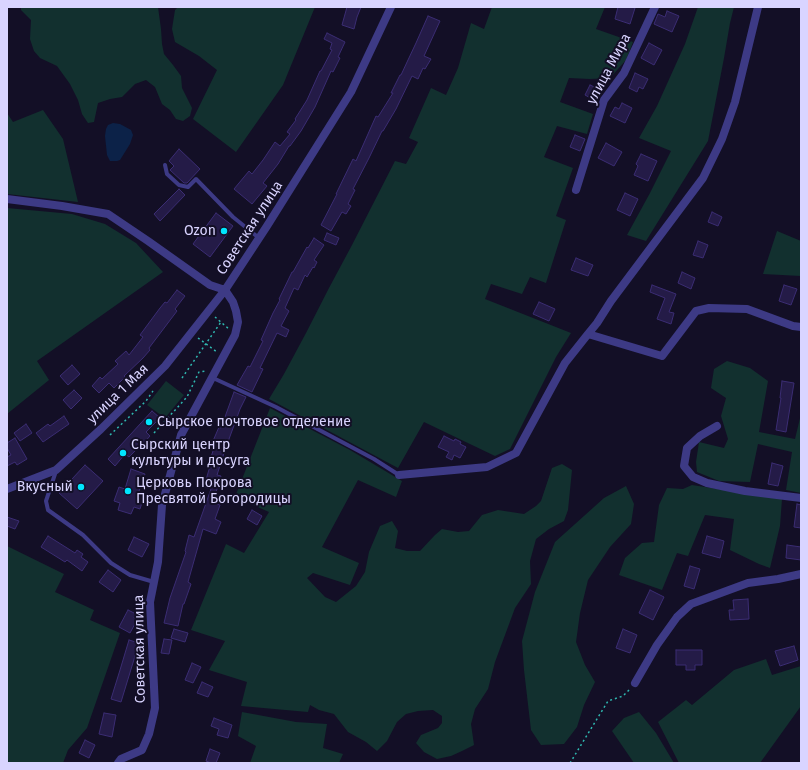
<!DOCTYPE html>
<html>
<head>
<meta charset="utf-8">
<style>
  body { margin:0 }
  #map { position:relative; width:808px; height:770px; overflow:hidden; background:#130f26; font-family:"Fira Sans",sans-serif }
  canvas { display:block }
  .frame { position:absolute; inset:0; border:8px solid #d9d4ff; pointer-events:none }
</style>
</head>
<body>
<div id="map">
<canvas width="808" height="770"></canvas>
<div class="frame"></div>
</div>
<script>
const g = document.querySelector('canvas').getContext('2d');
g.lineJoin = 'round';
function fillPath(path, color) { g.fillStyle = color; g.fill(path, 'evenodd'); }
const poly = rows => new Path2D(rows.map(r => 'M' + r).join(''));
function trace(path, color, width, dash) { g.strokeStyle = color; g.lineWidth = width; g.lineCap = dash ? 'butt' : 'round'; g.setLineDash(dash || []); g.stroke(path); }
function label(font, color, halo, rows, align = 'center') {
  g.font = font + ' "Fira Sans",sans-serif'; g.lineWidth = 4; g.setLineDash([]); g.textBaseline = 'middle'; g.strokeStyle = halo; g.fillStyle = color; for (const [text, x, y, turn = 0] of rows) {
    g.save(); g.translate(x, y); g.rotate((+turn || 0) * Math.PI / 180); g.textAlign = isNaN(turn) ? turn : align; if (halo) g.strokeText(text, 0, 0); g.fillText(text, 0, 0); g.restore();
  }
}
fillPath(poly([
  [21,7,158,7,161,29,162,44,164,54,173,65,181,76,182,88,192,108,190,116,183,121,176,119,170,110,162,104,155,87,146,80,135,84,122,97,110,99,98,103,94,122,88,123,82,114,78,100,70,84,57,66,40,58,34,51,30,39,31,20,21,10],
  [178,7,315,7,283,85,236,152,193,119,217,70,199,56,175,42,172,29,175,10],
  [492,7,605,7,596,29,633,42,626,60,610,78,590,79,569,78,560,102,593,114,587,134,557,126,544,157,573,168,556,216,566,220,546,283,530,277,522,294,491,284,485,299,571,333,556,357,510,449,495,456,424,422,398,468,269,399,284,374,306,333,329,288,352,245,395,161,406,164,418,142,409,138,431,88,446,95,458,68,471,23,484,29],
  [698,7,734,7,730,23,724,58,708,141,646,241,627,235,650,193,671,151,639,138,657,106,685,44],
  [43,110,63,139,78,202,7,194,7,113,13,122],
  [7,208,72,214,105,224,136,243,163,272,37,361,49,380,7,414],
  [777,231,801,241,801,276,763,274],
  [727,361,750,368,768,381,759,432,795,439,801,414,801,493,786,490,792,452,758,444,750,482,719,481,697,472,696,462,699,442,724,448,728,439,721,416,726,398,711,388,714,369],
  [166,381,184,395,165,418,147,405],
  [270,408,350,450,402,481,396,497,358,480,322,547,359,563,350,585,313,573,307,578,325,597,336,602,356,586,365,572,369,552,380,526,392,521,398,531,395,548,407,551,420,551,435,535,442,529,458,532,469,531,482,515,498,510,524,514,536,506,541,501,552,468,562,464,572,470,568,510,564,521,549,529,536,539,530,561,531,584,515,608,495,662,488,689,475,709,471,724,474,745,462,751,451,756,437,759,424,752,416,743,421,735,438,728,442,723,442,716,433,710,418,711,406,714,397,722,387,741,377,751,366,742,348,732,334,714,319,710,310,705,308,712,241,706,247,682,209,670,225,641,191,630,226,544,244,553,269,512,235,497],
  [692,485,782,499,780,526,770,568,759,564,730,550,734,519,705,515,688,556,677,553,662,590,619,575,625,558,642,543,654,542,659,505,667,488,683,489],
  [626,486,634,504,631,524,610,547,588,580,580,613,576,642,585,665,595,682,584,705,577,727,564,744,541,745,531,730,524,670,522,641,535,592,555,542,604,498],
  [7,546,64,574,55,592,94,610,90,620,120,633,87,728,68,750,63,763,7,763],
  [766,659,772,675,801,666,801,706,760,763,679,763,658,722,686,700,692,705,734,670],
  [242,712,296,722,327,724,323,748,343,754,339,763,250,763,256,746,238,736],
  [639,712,656,733,674,763,634,763,612,731,624,718]
]), '#12302f');
fillPath(poly([
  [113,123,120,124,131,130,133,135,130,144,120,160,117,161,110,161,107,155,105,136,106,129,108,125]
]), '#0c2248');
const building = poly([
  [347,7,361,7,357,17,354,29,342,25,347,7],
  [618,7,631,7,635,8,630,24,615,19,618,7],
  [667,11,679,16,672,32,654,24,658,14,665,17,667,11],
  [428,16,440,21,424,56,431,59,425,69,423,68,418,79,412,76,396,109,383,131,382,131,369,158,353,189,355,190,348,204,351,206,346,214,342,212,331,231,321,225,337,194,336,194,353,159,356,161,376,116,378,117,393,93,391,93,400,75,401,75,408,60,416,43,428,16],
  [327,33,345,42,338,57,340,58,333,72,331,71,315,107,301,131,290,146,289,146,278,164,263,183,267,186,252,204,234,189,249,171,252,174,263,160,275,142,280,146,290,134,287,132,296,120,295,119,307,100,320,71,321,71,332,50,330,49,332,43,324,39,327,33],
  [649,43,662,50,654,65,641,58,649,43],
  [635,73,648,79,643,89,639,87,637,92,629,88,635,73],
  [590,85,601,90,596,101,585,95,590,85],
  [622,103,632,108,625,123,610,116,615,107,619,109,622,103],
  [575,135,585,139,580,151,570,147,575,135],
  [606,143,622,152,614,166,598,158,606,143],
  [179,149,200,169,187,183,184,183,170,170,174,166,169,161,179,149],
  [641,154,657,161,648,181,634,175,638,166,636,164,641,154],
  [179,189,185,195,160,221,154,214,179,189],
  [625,193,638,199,630,216,617,210,625,193],
  [712,212,722,217,718,226,708,222,712,212],
  [216,213,233,226,210,257,193,244,216,213],
  [327,233,339,238,336,245,324,240,327,233],
  [314,238,324,245,314,260,317,262,314,268,313,267,307,277,305,275,298,290,294,288,285,308,289,311,281,326,289,330,286,337,277,333,260,368,263,369,252,392,237,385,248,366,250,367,263,341,261,340,273,313,280,300,279,299,292,272,293,272,307,247,308,248,314,238],
  [698,241,708,245,703,258,693,255,698,241],
  [576,258,593,265,588,276,571,270,576,258],
  [682,272,695,278,691,289,678,283,682,272],
  [652,285,676,294,669,312,674,313,671,324,657,319,665,298,650,292,652,285],
  [784,285,797,289,791,305,779,301,784,285],
  [177,290,185,296,175,309,177,311,149,348,150,350,143,358,124,376,125,377,114,388,109,383,99,393,92,386,100,377,102,379,118,364,115,361,126,351,129,355,143,337,140,335,160,308,165,302,167,303,177,290],
  [539,302,555,309,549,321,533,314,539,302],
  [72,365,80,374,68,385,60,376,72,365],
  [782,381,794,383,786,432,776,430,781,398,780,398,782,381],
  [74,390,82,398,71,409,63,400,74,390],
  [234,392,246,397,240,409,225,450,217,475,221,476,213,502,220,505,215,519,221,522,216,534,203,529,188,582,191,584,184,604,183,604,178,626,164,623,170,598,186,552,185,551,189,535,194,537,211,489,204,487,210,466,208,466,216,442,213,441,219,427,221,428,234,392],
  [152,411,160,418,146,432,150,436,142,445,142,444,129,457,125,454,115,466,108,459,152,411],
  [64,416,69,424,43,442,36,433,48,424,50,426,64,416],
  [26,424,32,433,20,441,14,433,26,424],
  [444,436,454,441,455,439,461,442,460,444,466,447,460,458,454,455,452,460,446,457,449,452,438,447,444,436],
  [15,438,27,459,17,465,15,462,7,466,7,457,11,455,7,448,7,443,15,438],
  [772,463,783,466,778,486,768,484,772,463],
  [85,465,103,481,77,509,59,493,85,465],
  [131,469,145,474,138,494,144,496,140,509,134,507,131,514,118,510,120,503,114,501,119,487,125,489,131,469],
  [797,504,801,505,801,528,794,527,797,504],
  [252,510,262,516,257,525,247,519,252,510],
  [7,517,19,521,15,529,7,526,7,517],
  [48,536,75,553,77,550,83,554,81,557,88,562,82,571,67,560,65,562,41,547,48,536],
  [707,536,724,541,720,558,702,553,707,536],
  [134,537,149,544,142,557,128,550,134,537],
  [787,545,801,547,801,560,786,558,787,545],
  [690,566,700,569,694,589,684,586,690,566],
  [108,570,121,580,113,592,99,582,108,570],
  [650,590,664,597,653,620,639,613,650,590],
  [748,599,749,619,730,620,729,610,734,610,733,600,748,599],
  [128,610,136,614,134,618,137,620,130,633,119,627,128,610],
  [174,629,188,633,185,642,171,638,174,629],
  [623,629,637,635,630,653,616,648,623,629],
  [164,639,172,640,169,654,161,653,164,639],
  [129,640,139,643,121,702,111,699,120,670,129,640],
  [794,646,798,660,780,666,775,651,794,646],
  [676,650,702,650,702,665,695,665,695,670,686,670,686,665,676,665,676,650],
  [192,663,201,667,193,683,185,680,192,663],
  [202,682,213,687,208,697,197,693,202,682],
  [104,713,116,715,112,737,99,734,104,713],
  [214,718,232,725,228,738,217,735,219,729,211,726,214,718],
  [85,740,95,745,89,758,79,753,85,740],
  [210,749,220,753,216,763,211,763,206,761,210,749]
]);
fillPath(building, '#241b47');
trace(building, '#3b2d73', 1);
trace(poly([
  [215,317,229,329],
  [198,338,217,352],
  [182,378,221,322],
  [154,433,187,397,199,372,206,371],
  [110,435,146,401,153,391],
  [570,763,608,701,623,696,630,689]
]), '#2fb8b0', 1.5, [2, 3]);
trace(poly([
  [165,165,167,174,179,185,188,187,196,179,233,217,259,238],
  [213,378,276,407,374,459,399,475],
  [56,471,46,501,48,510,83,535,111,563,130,575,154,582]
]), '#3d3a85', 4);
trace(poly([
  [576,190,604,100,624,73,655,7],
  [7,199,62,206,108,214,148,241,210,285,225,290],
  [588,334,597,323,611,301,703,178,722,139,735,102,758,7],
  [717,426,700,436,687,448,684,466,693,477,707,483,745,491,801,498],
  [399,475,487,467,516,453,565,363,588,334,662,356,696,311,709,308,747,309,793,326,801,327],
  [7,489,56,470,101,429,165,366,225,290,267,226,351,92,391,7],
  [635,683,657,645,677,617,691,604,748,583,778,579,801,574],
  [118,763,121,759,142,750,149,734,155,708,150,602,158,562,162,505,181,435,235,335,238,322,236,311,233,302,225,290]
]), '#3d3a85', 8);
for (const [x, y, r, color] of [
  [224,231,4,"#00e5ff"],
  [149,422,4,"#00e5ff"],
  [123,453,4,"#00e5ff"],
  [81,487,4,"#00e5ff"],
  [128,491,4,"#00e5ff"]
]) { const dot = new Path2D(); dot.arc(x, y, r, 0, 2 * Math.PI); g.fillStyle = color; g.fill(dot); trace(dot, '#130f26', 1.5); }
label('14px', '#d9d4ff', '#130f26', [
  ["улица Мира",609,69,-62],
  ["Советская улица",250,228,-57],
  ["улица 1 Мая",118,394,-44],
  ["Советская улица",140,649,-91]
]);
label('14px', '#d9d4ff', '#130f26', [
  ["Ozon",216,231,"right"],
  ["Сырское почтовое отделение",157,422],
  ["Сырский центр",131,445],
  ["культуры и досуга",131,461],
  ["Церковь Покрова",136,483],
  ["Пресвятой Богородицы",136,499],
  ["Вкусный",73,487,"right"]
], 'left');
</script>
</body>
</html>
